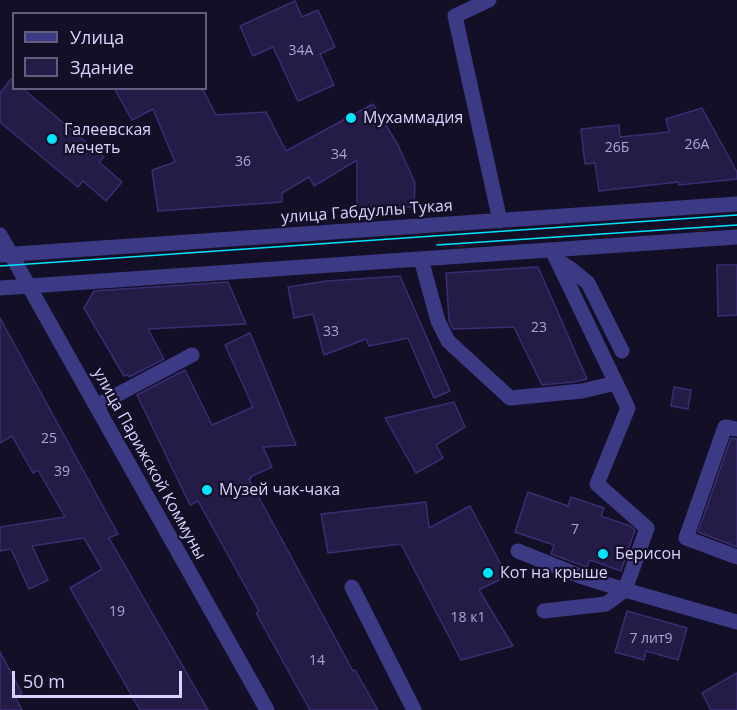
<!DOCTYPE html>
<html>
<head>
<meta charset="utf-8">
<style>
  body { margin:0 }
  #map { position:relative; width:737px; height:710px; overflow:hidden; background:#130f26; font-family:"Open Sans",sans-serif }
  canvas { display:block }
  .legend { position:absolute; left:12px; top:12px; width:195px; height:78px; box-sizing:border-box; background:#130f26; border:2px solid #625e7d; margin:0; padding:8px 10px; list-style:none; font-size:18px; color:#d9d4ff }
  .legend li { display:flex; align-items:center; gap:12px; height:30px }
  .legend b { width:30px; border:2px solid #625e7d }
  .scale { position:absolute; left:12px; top:671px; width:170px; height:27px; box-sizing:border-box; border:3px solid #d9d4ff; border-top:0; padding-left:8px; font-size:18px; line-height:21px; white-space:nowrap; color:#d9d4ff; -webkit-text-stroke:4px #130f26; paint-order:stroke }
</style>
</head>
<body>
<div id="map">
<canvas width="737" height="710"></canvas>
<ul class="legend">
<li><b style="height:8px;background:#3d3a85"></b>Улица</li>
<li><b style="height:16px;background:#241b47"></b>Здание</li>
</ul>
<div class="scale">50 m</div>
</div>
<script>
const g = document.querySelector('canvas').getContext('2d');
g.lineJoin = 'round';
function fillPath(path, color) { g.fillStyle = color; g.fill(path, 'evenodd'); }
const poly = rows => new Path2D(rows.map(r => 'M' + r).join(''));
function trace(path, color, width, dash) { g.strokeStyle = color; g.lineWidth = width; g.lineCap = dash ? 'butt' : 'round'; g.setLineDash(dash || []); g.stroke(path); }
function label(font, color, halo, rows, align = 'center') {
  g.font = font + ' "Open Sans",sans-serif'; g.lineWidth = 4.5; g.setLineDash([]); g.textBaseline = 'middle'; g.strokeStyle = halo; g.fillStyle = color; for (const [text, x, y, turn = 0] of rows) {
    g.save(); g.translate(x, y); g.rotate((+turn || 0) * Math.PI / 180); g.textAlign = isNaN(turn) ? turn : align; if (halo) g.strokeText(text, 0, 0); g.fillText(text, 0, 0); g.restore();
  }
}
const building = poly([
  [295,1,302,17,318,10,335,47,320,54,334,85,298,101,273,47,253,56,240,26,295,1],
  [11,79,14,82,14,88,22,88,104,157,99,162,122,182,106,201,83,181,78,187,0,122,0,93,11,79],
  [114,88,202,88,216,115,266,112,286,151,373,104,398,145,415,183,414,207,357,208,357,160,314,186,309,177,282,193,282,202,158,211,152,170,175,162,153,109,132,120,114,88],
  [702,108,737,172,737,179,679,185,678,182,599,191,595,163,585,164,581,129,619,125,620,137,669,132,666,119,702,108],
  [717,265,737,265,737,315,718,316,717,265],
  [538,267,587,379,574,382,542,385,514,327,453,329,449,321,446,273,538,267],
  [400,276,450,391,434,398,408,338,369,346,366,339,324,355,313,314,294,318,288,287,327,281,400,276],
  [228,282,246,324,148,329,164,359,129,377,128,375,124,376,84,308,94,291,228,282],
  [0,318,118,534,109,538,208,710,140,710,70,588,102,569,84,538,32,546,48,580,29,589,11,549,0,551,0,527,65,517,38,470,33,473,12,436,0,443,0,318],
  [250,333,296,445,263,447,272,467,250,477,251,478,249,479,353,671,355,670,378,710,310,710,256,613,259,611,198,501,190,505,137,395,185,370,212,425,253,407,225,345,250,333],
  [674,387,691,390,688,409,671,406,674,387],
  [454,402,465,427,436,445,443,458,416,473,385,418,454,402],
  [731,438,737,439,737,547,698,532,731,438],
  [528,492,568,506,571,497,604,508,601,516,630,526,635,530,621,571,590,560,587,567,573,562,551,554,554,545,515,532,528,492],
  [426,502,429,528,470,506,507,576,479,590,513,646,461,660,401,544,328,553,321,514,426,502],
  [627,611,687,628,678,660,646,651,644,660,615,652,627,611],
  [0,652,22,693,15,697,22,710,0,710,0,652],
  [737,673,737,710,711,710,702,693,737,673]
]);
fillPath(building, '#241b47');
trace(building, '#3b2d73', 1.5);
trace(poly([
  [489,0,455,16,500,221],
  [0,235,267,710],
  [552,250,628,408,597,484,647,528,625,590,737,622],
  [0,255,737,204],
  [421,259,438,321,448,341,510,398,582,391,616,383],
  [557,260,571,269,588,283,622,351],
  [0,288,737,237],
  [96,406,192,355],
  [737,429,725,427,686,538,737,557],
  [518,551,580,576,625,590],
  [352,587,414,710],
  [544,611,606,604,625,590]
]), '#3d3a85', 15);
trace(poly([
  [437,245,737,225],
  [0,266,737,215]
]), '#00e5ff', 1.5);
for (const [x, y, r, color] of [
  [351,118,6,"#00e5ff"],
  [52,139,6,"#00e5ff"],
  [207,490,6,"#00e5ff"],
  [603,554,6,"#00e5ff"],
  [488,573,6,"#00e5ff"]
]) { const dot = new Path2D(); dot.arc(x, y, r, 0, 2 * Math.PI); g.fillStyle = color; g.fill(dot); trace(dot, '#130f26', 2); }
label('14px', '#aca6d1', null, [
  ["34А",301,51],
  ["26А",697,145],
  ["26Б",617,148],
  ["34",339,155],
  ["36",243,162],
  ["23",539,328],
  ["33",331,332],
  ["25",49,439],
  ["39",62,472],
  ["7",575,530],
  ["19",117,612],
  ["18 к1",468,618],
  ["7 лит9",651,639],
  ["14",317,661]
]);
label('16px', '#d9d4ff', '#130f26', [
  ["Мухаммадия",363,118],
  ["Галеевская",64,130],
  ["мечеть",64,148],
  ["Музей чак-чака",219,490],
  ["Берисон",615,554],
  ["Кот на крыше",500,573]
], 'left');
label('16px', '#d9d4ff', '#130f26', [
  ["улица Габдуллы Тукая",367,212,-4],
  ["улица Парижской Коммуны",149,464,61]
]);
</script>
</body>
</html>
